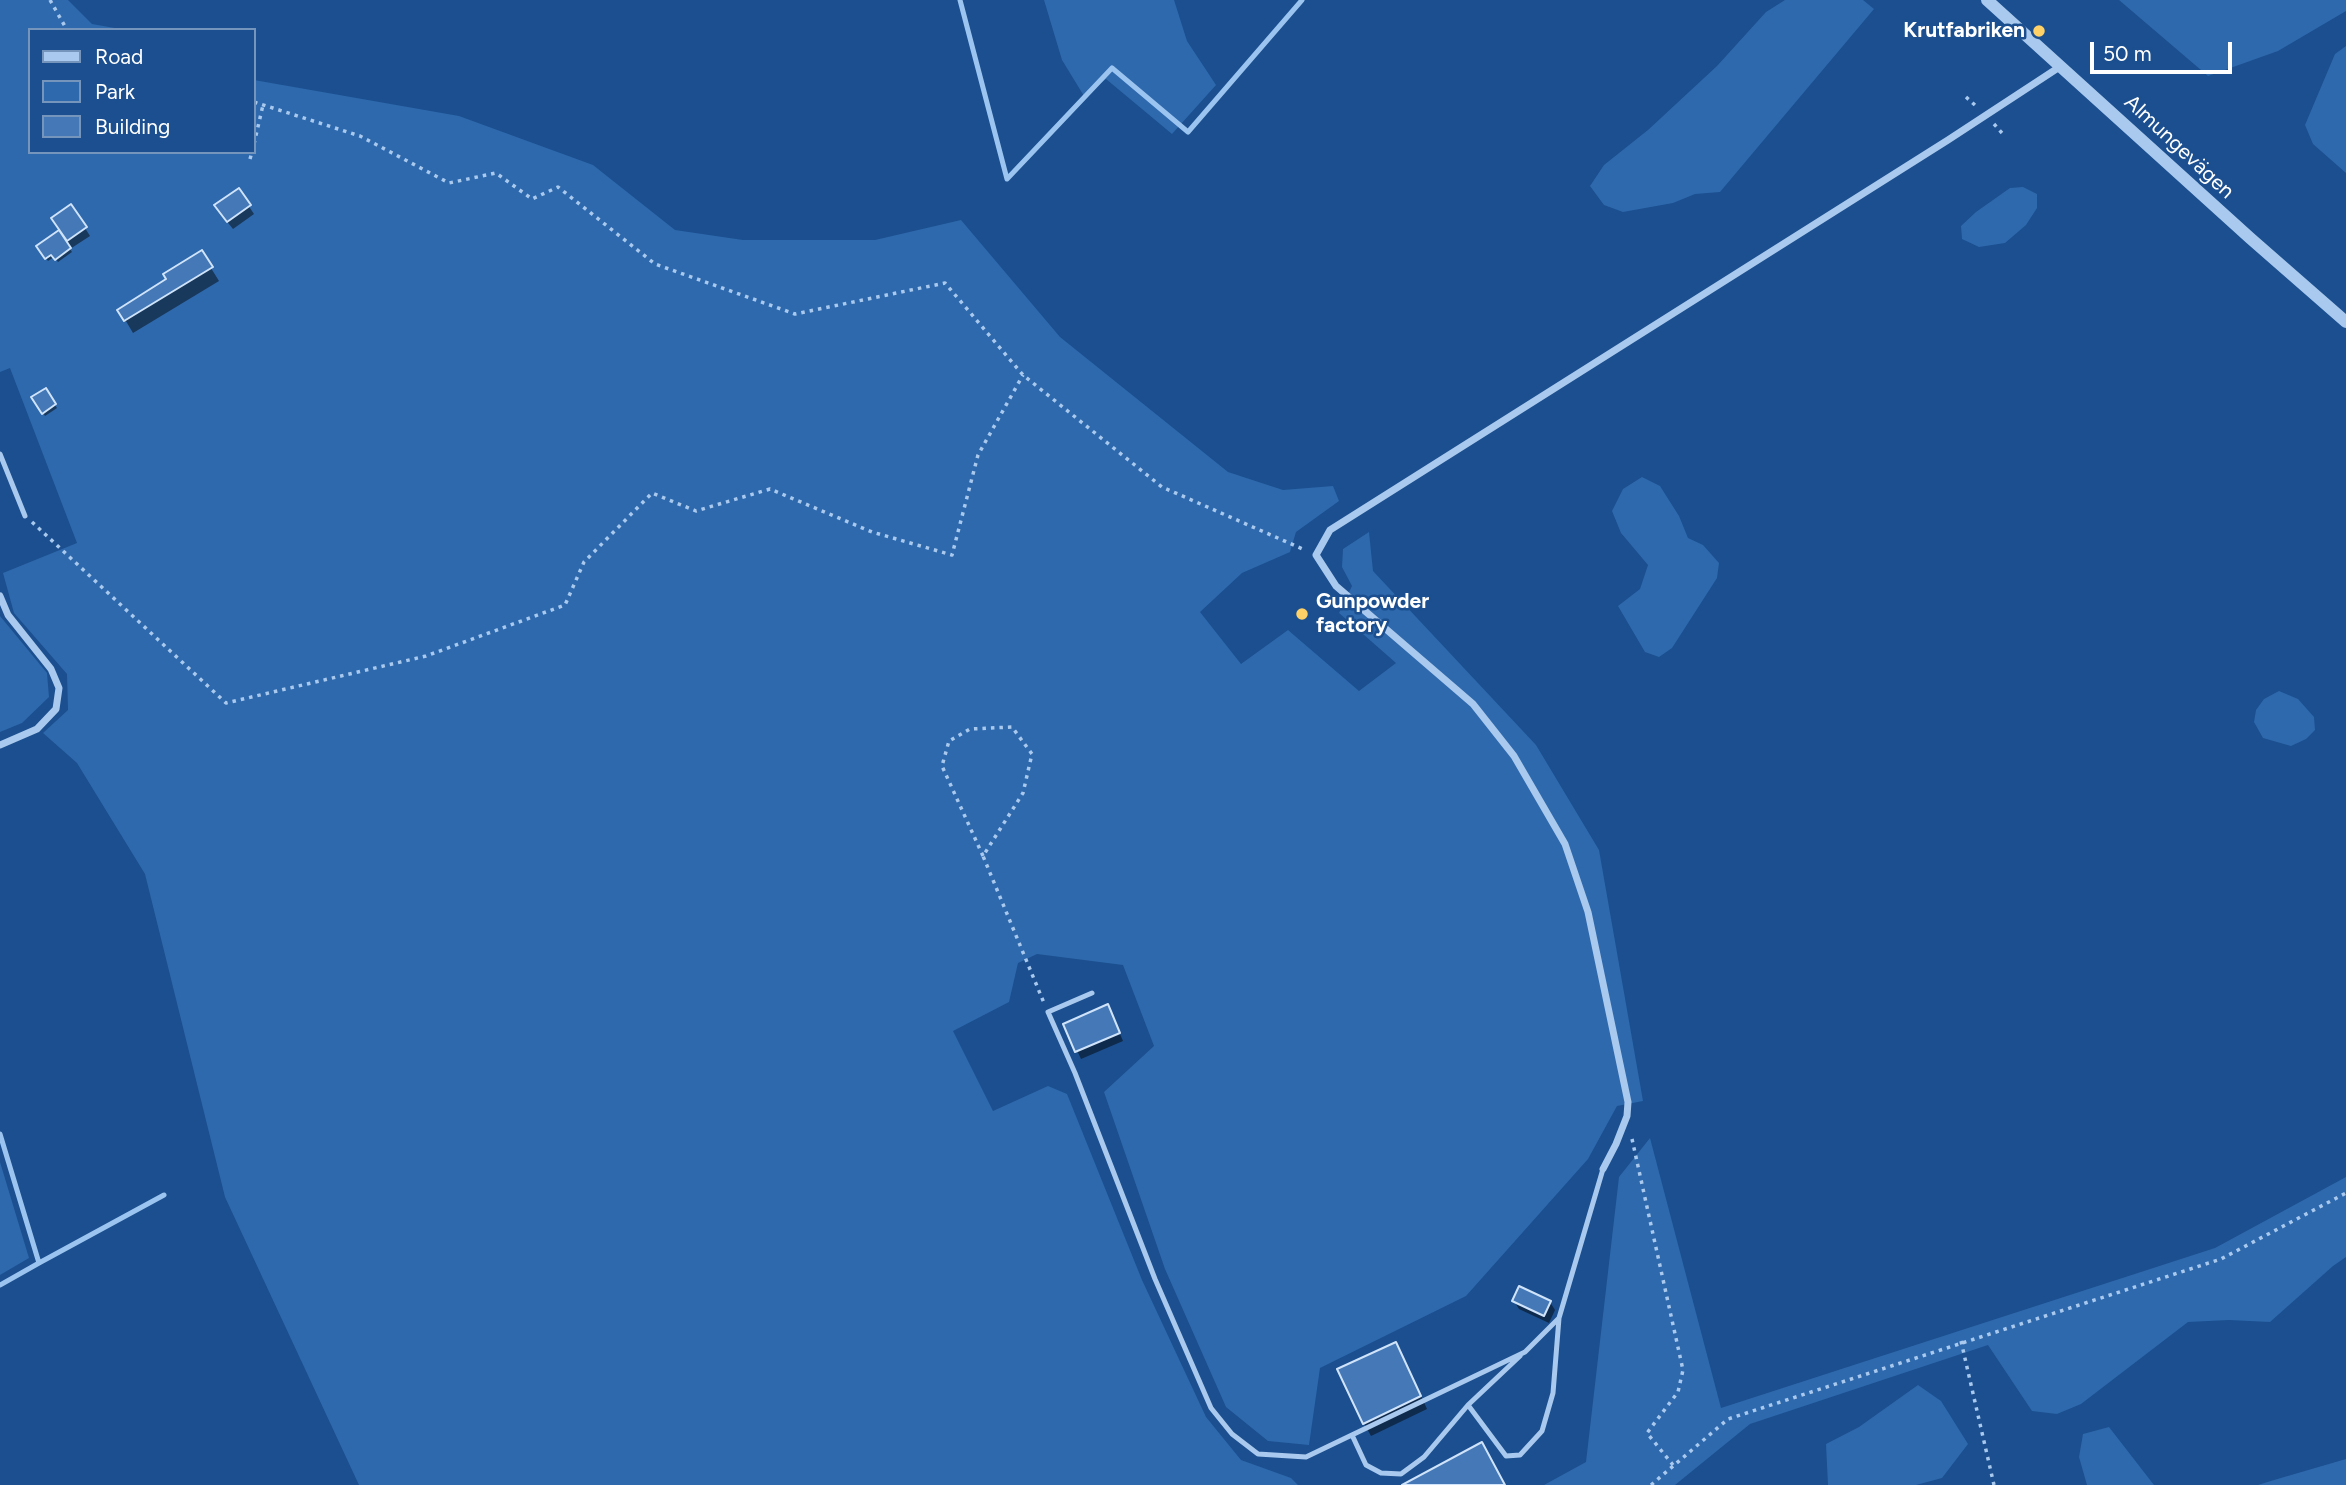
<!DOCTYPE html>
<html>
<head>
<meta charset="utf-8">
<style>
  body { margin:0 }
  #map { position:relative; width:2346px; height:1485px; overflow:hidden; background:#1b4f8f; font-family:Figtree,sans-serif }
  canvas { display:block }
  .legend { position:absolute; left:28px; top:28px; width:228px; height:126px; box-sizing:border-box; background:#1b4f8f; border:2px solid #7695bc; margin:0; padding:9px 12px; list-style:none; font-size:21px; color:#fff }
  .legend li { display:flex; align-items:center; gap:14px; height:35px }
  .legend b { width:35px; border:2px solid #7695bc }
  .scale { position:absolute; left:2090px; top:42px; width:142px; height:32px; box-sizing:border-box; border:4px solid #fff; border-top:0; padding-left:9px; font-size:21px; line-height:24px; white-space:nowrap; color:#fff; -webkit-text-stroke:5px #1b4f8f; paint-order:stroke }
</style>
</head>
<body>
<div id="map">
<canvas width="2346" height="1485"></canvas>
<ul class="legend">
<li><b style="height:9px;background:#a9c9ee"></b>Road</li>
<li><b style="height:19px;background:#2e69ad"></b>Park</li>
<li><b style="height:19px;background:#4478b7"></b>Building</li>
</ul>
<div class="scale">50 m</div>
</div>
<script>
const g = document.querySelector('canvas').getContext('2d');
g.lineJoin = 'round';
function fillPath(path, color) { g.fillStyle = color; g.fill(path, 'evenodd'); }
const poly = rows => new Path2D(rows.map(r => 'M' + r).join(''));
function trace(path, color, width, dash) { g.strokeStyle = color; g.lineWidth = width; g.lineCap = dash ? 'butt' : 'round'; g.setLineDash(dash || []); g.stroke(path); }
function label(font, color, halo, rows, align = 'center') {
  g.font = font + ' Figtree,sans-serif'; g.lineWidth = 5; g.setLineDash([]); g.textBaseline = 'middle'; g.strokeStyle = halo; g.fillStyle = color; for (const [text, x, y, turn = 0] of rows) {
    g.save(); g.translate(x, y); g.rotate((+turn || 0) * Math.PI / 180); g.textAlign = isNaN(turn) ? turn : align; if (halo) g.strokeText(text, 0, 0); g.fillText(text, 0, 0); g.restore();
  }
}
fillPath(poly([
  [0,0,68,0,92,24,126,30,30,30,30,152,254,152,254,80,459,116,593,165,675,230,743,240,875,240,961,220,1060,337,1228,472,1283,490,1333,486,1339,501,1296,532,1290,552,1242,573,1200,612,1241,664,1288,630,1359,691,1396,663,1339,613,1352,586,1342,567,1343,549,1369,532,1373,571,1536,745,1599,850,1643,1101,1617,1106,1588,1159,1466,1296,1320,1368,1309,1445,1268,1441,1226,1407,1165,1269,1104,1092,1154,1046,1123,965,1037,954,1018,963,1009,1002,953,1031,993,1111,1048,1086,1067,1094,1142,1280,1206,1417,1241,1460,1291,1478,1298,1485,359,1485,225,1197,145,874,77,763,43,733,68,710,67,674,14,613,3,573,77,543,10,368,0,372],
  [1044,0,1174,0,1187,41,1216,85,1172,134,1106,79,1084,96,1062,60],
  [1785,0,1863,0,1874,9,1720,192,1695,194,1673,203,1623,212,1604,205,1590,186,1604,165,1648,130,1717,66,1766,12],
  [2119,0,2346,0,2346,11,2278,51,2208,76],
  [2346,46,2346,173,2313,144,2305,125,2335,54],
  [2023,187,2037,194,2037,208,2026,225,2005,243,1979,247,1962,239,1961,226,1976,212,2010,188],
  [1642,477,1660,486,1679,516,1688,538,1703,545,1719,563,1717,578,1672,648,1659,657,1645,652,1618,606,1640,589,1648,565,1621,533,1612,511,1623,489],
  [0,616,47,673,49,697,22,723,0,732],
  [2279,691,2298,699,2314,717,2315,730,2306,739,2291,746,2263,738,2254,722,2256,710,2264,699],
  [1650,1138,1721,1408,2215,1248,2346,1177,2346,1257,2333,1266,2270,1322,2229,1320,2188,1322,2081,1404,2057,1414,2032,1411,1988,1345,1750,1424,1675,1485,1544,1485,1586,1462,1619,1177],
  [0,1162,29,1258,0,1275],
  [1918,1385,1941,1401,1968,1444,1942,1478,1916,1485,1828,1485,1826,1444,1859,1427],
  [2109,1427,2154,1485,2087,1485,2079,1457,2083,1434],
  [2346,1459,2346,1485,2258,1485,2274,1480]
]), '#2e69ad');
fillPath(poly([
  [238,190,254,214,233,229,221,214],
  [85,228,90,236,70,249,72,252,58,262,54,257,48,261,38,247,61,231],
  [201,252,219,281,133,333,120,311,168,280],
  [45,390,57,408,45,416,34,398],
  [1112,1015,1123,1041,1081,1059,1065,1024],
  [1514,1301,1550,1302,1555,1310,1549,1323,1519,1309],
  [1403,1357,1427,1409,1371,1436,1364,1423]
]), '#0007');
trace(poly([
  [960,0,1007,179,1112,68,1188,132,1302,0],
  [0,1134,39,1263,0,1285],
  [39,1263,164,1195]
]), '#9cc4f0', 5);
const building = poly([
  [239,188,251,205,227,222,214,205,239,188],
  [71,204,87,227,67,241,51,218,71,204],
  [59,230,71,248,55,260,51,255,45,259,36,246,59,230],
  [202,250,213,267,124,321,117,310,166,279,163,274,202,250],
  [46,388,56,404,42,414,31,397,46,388],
  [1108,1004,1120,1033,1075,1052,1063,1024,1108,1004],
  [1519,1286,1551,1301,1544,1316,1512,1301,1519,1286],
  [1396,1342,1421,1396,1363,1424,1337,1369,1396,1342],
  [1482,1442,1505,1485,1402,1485,1482,1442]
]);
fillPath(building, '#4478b7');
trace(building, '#cfe3fa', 2);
trace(poly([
  [50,0,67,30],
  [1966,97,1976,106],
  [254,102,360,136,449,183,496,173,532,199,558,187,655,264,795,314,945,283,1023,375,1162,487,1305,550],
  [1994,124,2002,133],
  [254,144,263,105],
  [250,159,252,152],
  [32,522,226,703,426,656,565,605,584,562,652,493,696,511,770,489,872,532,952,555,978,455,1023,375],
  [983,856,942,766,949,741,970,729,1012,727,1032,754,1023,793,983,856,1044,1003],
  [1632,1139,1683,1370,1678,1392,1647,1433,1673,1465],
  [1961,1341,1994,1485],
  [1651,1485,1728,1419,2221,1259,2346,1193]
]), '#a9c9ee', 3.5, [3.5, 5]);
trace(poly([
  [0,454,25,516],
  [1092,993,1048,1012,1075,1073,1155,1279,1211,1408,1232,1434,1258,1454,1306,1457,1525,1352,1559,1318,1603,1169],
  [1468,1405,1506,1456,1520,1455,1542,1431,1553,1393,1559,1318],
  [1352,1435,1366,1465,1381,1473,1401,1474,1424,1457,1468,1405,1520,1356]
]), '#a9c9ee', 5);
trace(poly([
  [0,596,8,615,51,669,59,688,56,709,37,729,0,745],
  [1603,1169,1616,1144,1627,1116,1628,1102,1588,912,1565,844,1514,756,1473,704,1336,586,1316,555,1330,530,1948,140,2061,66]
]), '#a9c9ee', 7);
trace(poly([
  [1987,0,2250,238,2346,322]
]), '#a9c9ee', 12);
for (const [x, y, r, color] of [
  [2039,31,7,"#ffd166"],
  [1302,614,7,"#ffd166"]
]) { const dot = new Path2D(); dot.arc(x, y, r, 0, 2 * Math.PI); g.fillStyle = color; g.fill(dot); trace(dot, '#1b4f8f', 2.5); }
label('bold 21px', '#fff', '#1b4f8f', [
  ["Krutfabriken",2025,31],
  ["Gunpowder",1316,602,"left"],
  ["factory",1316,626,"left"]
], 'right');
label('21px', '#fff', '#1b4f8f', [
  ["Almungevägen",2179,147,43]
]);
</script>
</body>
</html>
